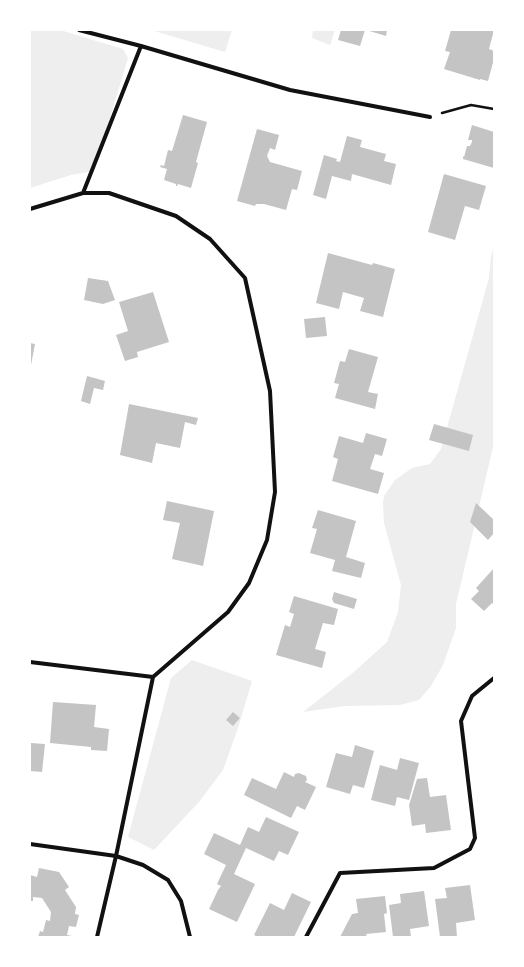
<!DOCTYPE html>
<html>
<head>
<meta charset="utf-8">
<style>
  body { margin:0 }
  #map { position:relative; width:524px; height:967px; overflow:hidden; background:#fff; font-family:Karla,sans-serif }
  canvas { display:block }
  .frame { position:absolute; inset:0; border:31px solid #fff; pointer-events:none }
</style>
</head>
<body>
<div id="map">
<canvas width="524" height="967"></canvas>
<div class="frame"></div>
</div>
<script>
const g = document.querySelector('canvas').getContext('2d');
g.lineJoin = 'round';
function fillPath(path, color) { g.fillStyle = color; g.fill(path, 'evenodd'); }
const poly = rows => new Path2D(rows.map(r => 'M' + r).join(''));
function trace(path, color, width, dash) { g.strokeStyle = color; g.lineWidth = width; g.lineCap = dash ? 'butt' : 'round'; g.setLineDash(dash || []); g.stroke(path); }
fillPath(poly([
  [30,30,60,30,123,49,128,58,94,171,71,175,30,188],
  [151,30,232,30,225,52],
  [313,30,335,30,330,45,312,38],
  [494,245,494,443,456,604,456,628,443,665,431,686,419,700,400,705,345,706,303,712,355,671,387,642,398,612,401,585,384,523,383,503,384,496,395,480,412,468,430,464,441,449,489,278,491,256],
  [192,660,252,681,237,731,223,770,199,802,154,850,128,837,171,678]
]), '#eee');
fillPath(poly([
  [341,30,365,30,360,46,338,40],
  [366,30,387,30,386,36],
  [451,30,494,30,489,49,494,51,494,59,488,81,480,79,480,80,444,69,450,52,445,51],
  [183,115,207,122,196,162,198,163,191,188,178,184,177,186,176,186,176,184,164,180,167,169,160,167,161,165,164,166,168,150,172,151],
  [472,125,494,132,494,168,463,159,463,156,464,157,467,146,470,146,472,142,472,140,468,140],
  [257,129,279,135,275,150,270,148,267,156,270,162,302,171,297,190,292,189,286,210,264,204,256,204,255,206,237,201],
  [347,136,362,140,360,147,386,154,384,161,396,164,391,185,352,174,351,181,332,176,326,199,313,195,324,155,337,159,336,161,340,162],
  [444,174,486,186,479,210,465,206,455,240,428,232],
  [328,253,372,265,373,263,395,269,383,317,360,311,364,298,343,292,339,309,316,303],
  [88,278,108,281,115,300,103,304,84,300],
  [153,292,169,342,137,352,138,357,125,361,116,335,128,331,119,302],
  [325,317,327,336,306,338,304,319],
  [30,343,35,344,31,365,30,365],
  [349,349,378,357,368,392,378,394,375,409,335,398,339,384,334,383,340,361,345,362],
  [87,376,105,381,103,390,94,388,90,404,81,401],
  [129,404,198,418,196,425,185,422,180,448,156,443,152,463,120,455],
  [434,424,473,435,469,451,429,440],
  [366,433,387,439,382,456,375,454,370,469,384,473,378,494,332,481,338,459,333,457,339,436,363,443],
  [167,501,214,511,203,566,172,559,180,523,163,520],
  [476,503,494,520,494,533,488,540,470,522],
  [318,510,356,521,346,557,365,563,361,578,332,571,335,560,310,553,317,529,312,528],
  [494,568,494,605,492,603,484,611,471,599,479,591,476,588],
  [334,592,357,599,354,609,334,603,332,599],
  [294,596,338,609,334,625,323,623,315,649,326,652,322,668,276,655,285,625,290,627,294,614,289,612],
  [53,702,96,705,94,727,109,729,107,751,91,750,91,747,50,743],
  [233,712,240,718,233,726,226,720],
  [31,743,45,744,42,772,30,771,30,757],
  [355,745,374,751,364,788,353,785,350,794,326,787,336,753,352,757],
  [400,758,419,763,409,800,397,797,395,806,371,800,380,765,397,770],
  [284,772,294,777,295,774,299,773,306,776,307,780,305,782,316,787,305,810,297,806,291,818,244,795,252,778,276,789],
  [427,778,430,797,446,795,451,830,426,833,425,824,412,826,409,805,417,779],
  [266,817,299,832,288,855,279,851,274,861,246,848,234,874,255,884,237,922,209,909,218,890,221,886,217,884,226,865,204,854,214,833,240,845,248,827,259,832],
  [39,868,59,872,69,887,65,890,76,907,75,914,79,915,76,927,69,926,67,935,72,936,72,937,38,937,40,931,43,932,46,920,50,921,51,912,42,898,33,897,33,901,30,901,30,875,37,877],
  [470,885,475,920,456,923,457,937,440,937,435,899,447,898,445,888],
  [424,891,429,926,410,929,411,937,393,937,389,905,401,903,400,894],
  [292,893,311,902,294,937,258,937,254,935,270,903,284,910],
  [385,896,387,913,384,914,386,932,366,934,367,937,340,937,352,914,358,913,356,899]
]), '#c4c4c4');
trace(poly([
  [442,113,471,105,494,109]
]), '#111', 2.5);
trace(poly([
  [79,30,141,46,290,90,430,117],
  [83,193,141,46],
  [30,209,83,193,109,193,176,216,210,239,245,278,270,391,275,492,267,540,249,583,228,612,153,677,116,856,97,937],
  [30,662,153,677],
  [30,844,116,856,143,865,168,880,181,901,190,937],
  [306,937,340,873,434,868,470,849,475,838,461,721,472,696,494,678]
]), '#111', 4);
</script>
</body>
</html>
